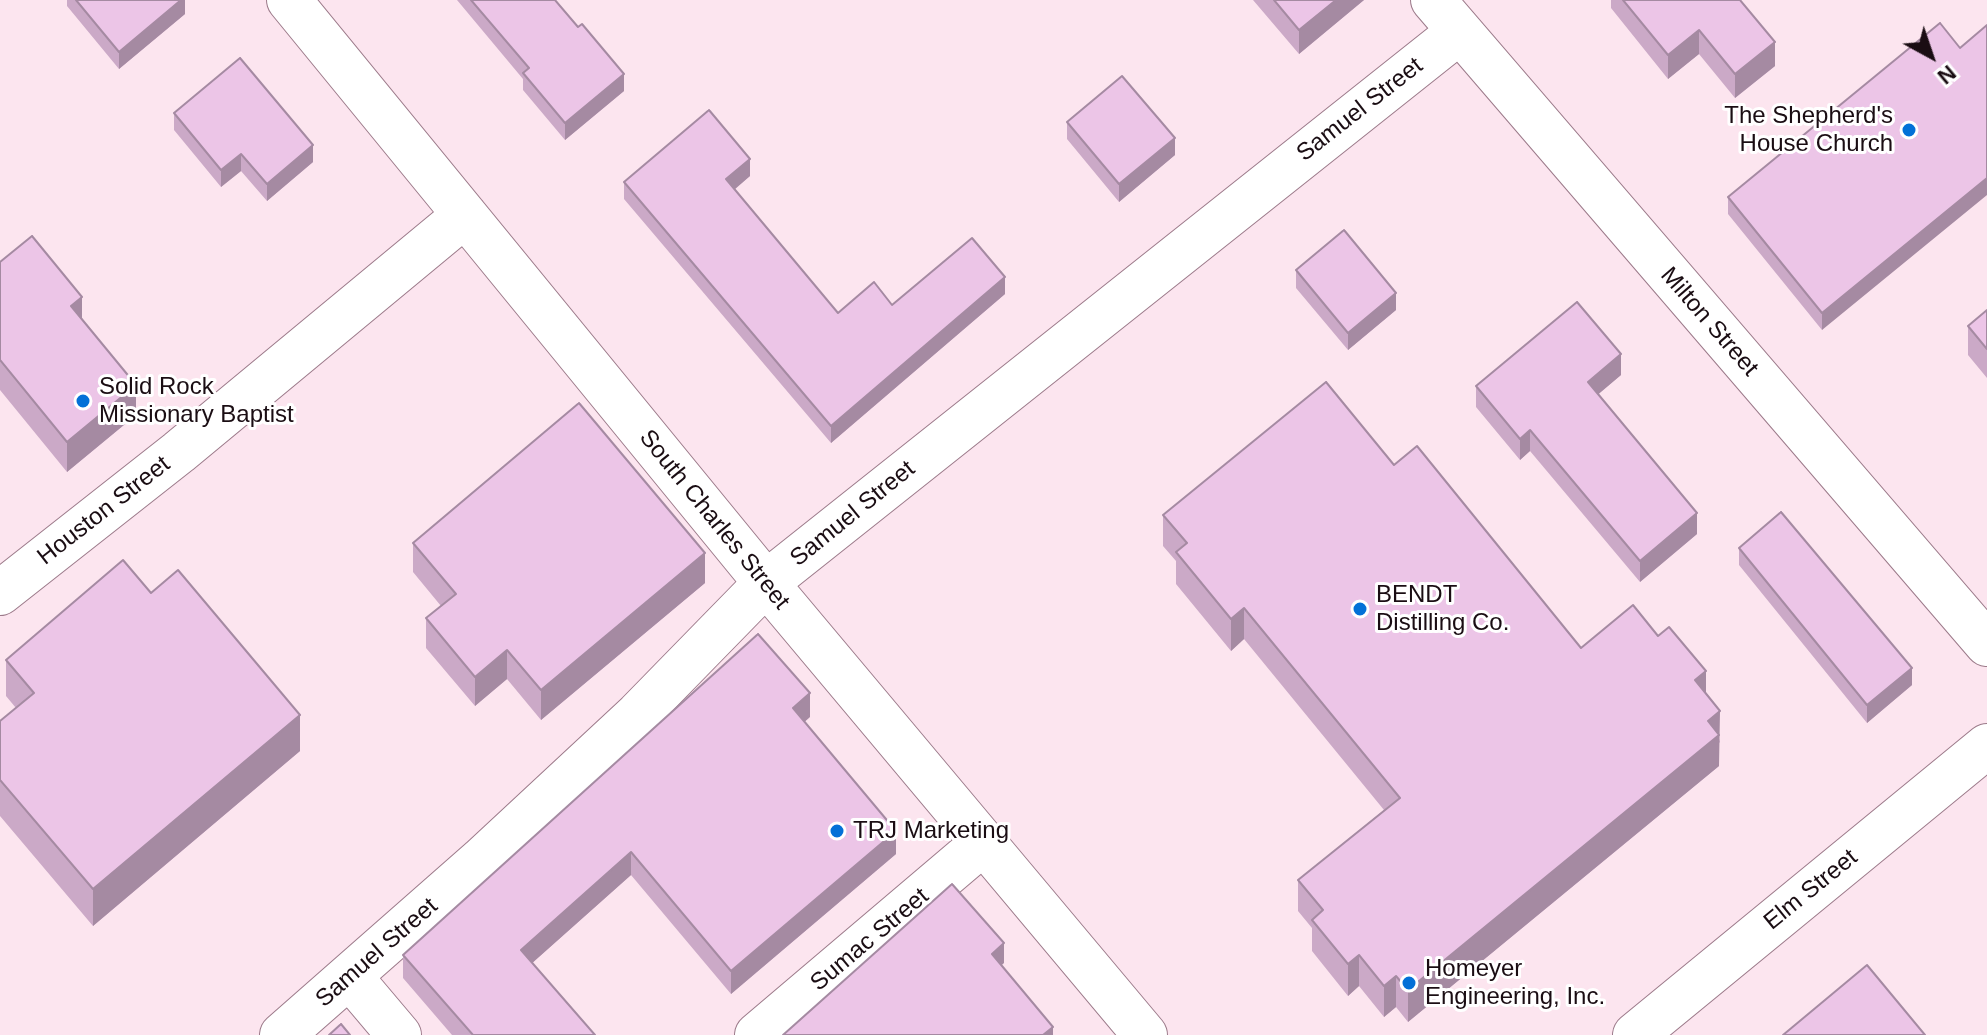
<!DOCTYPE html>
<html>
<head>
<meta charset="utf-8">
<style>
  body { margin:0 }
  #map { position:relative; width:1987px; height:1035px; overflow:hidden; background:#fce5ef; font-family:Arial,sans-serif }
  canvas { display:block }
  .north { position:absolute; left:1891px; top:16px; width:80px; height:80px; -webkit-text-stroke:6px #fff; paint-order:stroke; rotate:140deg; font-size:22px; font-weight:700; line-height:32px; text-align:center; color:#1a0d13 }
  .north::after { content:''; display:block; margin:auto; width:28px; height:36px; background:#1a0d13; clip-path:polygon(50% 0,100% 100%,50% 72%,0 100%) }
</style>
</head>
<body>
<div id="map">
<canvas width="1987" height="1035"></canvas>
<div class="north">N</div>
</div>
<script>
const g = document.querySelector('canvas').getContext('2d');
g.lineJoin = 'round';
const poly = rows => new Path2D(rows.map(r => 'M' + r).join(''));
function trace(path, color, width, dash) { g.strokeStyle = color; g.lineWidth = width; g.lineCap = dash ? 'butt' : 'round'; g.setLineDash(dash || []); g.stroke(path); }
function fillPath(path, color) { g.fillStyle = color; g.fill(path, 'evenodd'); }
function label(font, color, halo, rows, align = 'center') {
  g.font = font + ' Arial,sans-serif'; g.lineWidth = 6; g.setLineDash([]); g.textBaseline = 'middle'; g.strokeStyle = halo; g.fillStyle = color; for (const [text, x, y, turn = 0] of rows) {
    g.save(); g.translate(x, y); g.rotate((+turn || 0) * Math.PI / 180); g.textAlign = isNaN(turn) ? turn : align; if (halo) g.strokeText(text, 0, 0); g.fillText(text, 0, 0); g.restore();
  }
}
const minor = poly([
  [289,0,766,583,1145,1035],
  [1433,0,1987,644],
  [0,593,179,452,465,215],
  [350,977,399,1035],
  [282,1035,481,860,638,714,766,583,1459,32],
  [757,1035,982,844],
  [1635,1035,1987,746]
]);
trace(minor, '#9c7a8a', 46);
trace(minor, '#fff', 44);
fillPath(poly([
  [67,0,185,0,185,14,119,69,67,6],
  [457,0,555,0,624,91,565,140,523,90,523,79],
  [1253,0,1364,0,1299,54],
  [1611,0,1740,0,1775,66,1735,98,1699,54,1668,79,1611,8],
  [1940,23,1822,330,1728,214,1728,197],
  [174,113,313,162,267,201,241,171,221,187,174,130],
  [1067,122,1175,155,1119,202,1067,139],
  [750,176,734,189,838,313,892,305,1005,294,831,443,624,199,624,182],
  [0,262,82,320,136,415,67,472,0,390],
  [1296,270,1396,310,1348,350,1296,288],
  [1987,310,1987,378,1968,355,1968,326],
  [1621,375,1598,394,1697,534,1640,582,1530,451,1520,460,1476,407,1476,386],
  [1394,465,1581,648,1706,693,1720,742,1719,743,1719,766,1408,1022,1396,1007,1384,1017,1359,986,1348,996,1312,951,1312,928,1298,911,1298,880,1384,810,1244,639,1231,651,1176,584,1176,561,1163,546,1163,515],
  [413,543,705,583,541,720,507,679,475,706,426,648,426,618,441,606,413,572],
  [1739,548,1912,685,1867,723,1739,565],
  [151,593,300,751,93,926,0,816,0,721,16,708,6,696,6,660],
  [810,717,804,722,896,854,731,994,631,875,532,963,595,1035,452,1035,403,978,403,955]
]), '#cba9c7');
fillPath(poly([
  [181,0,185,0,185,14,119,69,119,52],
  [1336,0,1364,0,1299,54,1299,30],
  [1699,30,1699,54,1668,79,1668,55],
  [1775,42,1775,66,1735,98,1735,74],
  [624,74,624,91,565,140,565,123],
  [1175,138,1175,155,1119,202,1119,184],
  [313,145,313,162,267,201,267,184],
  [241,154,241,171,221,187,221,170],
  [750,159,750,176,726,197,726,179],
  [1987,178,1987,195,1822,330,1822,313],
  [1005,277,1005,294,831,443,831,426],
  [1396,293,1396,310,1348,350,1348,333],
  [82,297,82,326,71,306],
  [1621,354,1621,375,1588,403,1588,382],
  [136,385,136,415,67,472,67,442],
  [1530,430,1530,451,1520,460,1520,439],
  [1697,513,1697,534,1640,582,1640,561],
  [705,553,705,583,541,720,541,690],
  [1244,608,1244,639,1231,651,1231,619],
  [507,650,507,679,475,706,475,677],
  [1912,668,1912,685,1867,723,1867,705],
  [1706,671,1706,702,1695,680],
  [810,693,810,717,793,732,793,708],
  [1720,711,1719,766,1408,1022,1408,990,1708,721],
  [300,715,300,751,93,926,93,889],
  [896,831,896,854,731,994,731,971],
  [631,852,631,875,521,973,521,950],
  [1004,943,1004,963,992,974,992,954],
  [1359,955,1359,986,1348,996,1348,964],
  [1396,976,1396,1007,1384,1017,1384,986],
  [1053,1027,1053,1035,1043,1035]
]), '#a58aa2');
const building = poly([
  [76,0,181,0,119,52,76,0],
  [471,0,555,0,578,27,582,24,624,74,565,123,523,73,529,68,471,0],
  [1274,0,1336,0,1299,30,1274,0],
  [1623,0,1740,0,1775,42,1735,74,1699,30,1668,55,1623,0],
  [1940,23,1960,48,1987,25,1987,178,1822,313,1728,197,1940,23],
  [240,58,313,145,267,184,241,154,221,170,174,113,240,58],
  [1122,76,1175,138,1119,184,1067,122,1122,76],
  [709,110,750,159,726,179,838,313,874,282,892,305,972,238,1005,277,831,426,624,182,709,110],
  [1344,230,1396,293,1348,333,1296,270,1344,230],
  [32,236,82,297,71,306,136,385,67,442,0,360,0,262,32,236],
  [1577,302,1621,354,1588,382,1697,513,1640,561,1530,430,1520,439,1476,386,1577,302],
  [1987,310,1987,349,1968,326,1987,310],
  [1326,382,1394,465,1417,446,1581,648,1633,605,1658,636,1669,627,1706,671,1695,680,1720,711,1708,721,1719,735,1408,990,1396,976,1384,986,1359,955,1348,964,1312,920,1323,910,1298,880,1400,798,1244,608,1231,619,1176,552,1187,543,1163,515,1326,382],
  [579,403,705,553,541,690,507,650,475,677,426,618,456,594,413,543,579,403],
  [1781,512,1912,668,1867,705,1739,548,1781,512],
  [123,560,151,593,178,570,300,715,93,889,0,780,0,721,34,693,6,660,123,560],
  [758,634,810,693,793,708,896,831,731,971,631,852,521,950,595,1035,473,1035,403,955,758,634],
  [952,884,1004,943,992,954,1053,1027,1043,1035,783,1035,952,884],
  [1867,965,1925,1035,1783,1035,1867,965],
  [341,1024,350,1035,329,1035,341,1024]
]);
fillPath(building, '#ecc5e7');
trace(building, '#a58aa2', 2);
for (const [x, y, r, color] of [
  [1909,130,8,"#0370d7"],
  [83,401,8,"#0370d7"],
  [1360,609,8,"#0370d7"],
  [837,831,8,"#0370d7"],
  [1409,983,8,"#0370d7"]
]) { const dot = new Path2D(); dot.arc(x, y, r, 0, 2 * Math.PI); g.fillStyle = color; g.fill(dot); trace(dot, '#fff', 3); }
label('24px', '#1a0d13', '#fff', [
  ["Samuel Street",1360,110,-38],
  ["Milton Street",1709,322,49],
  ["Houston Street",104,511,-38],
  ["Samuel Street",853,514,-39],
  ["South Charles Street",714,520,51],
  ["Elm Street",1811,890,-39],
  ["Sumac Street",870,940,-40],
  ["Samuel Street",377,953,-41]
]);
label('24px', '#1a0d13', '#fff', [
  ["The Shepherd's",1893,116,"right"],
  ["House Church",1893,144,"right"],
  ["Solid Rock",99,387],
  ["Missionary Baptist",99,415],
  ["BENDT",1376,595],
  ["Distilling Co.",1376,623],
  ["TRJ Marketing",853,831],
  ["Homeyer",1425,969],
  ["Engineering, Inc.",1425,997]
], 'left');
</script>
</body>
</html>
